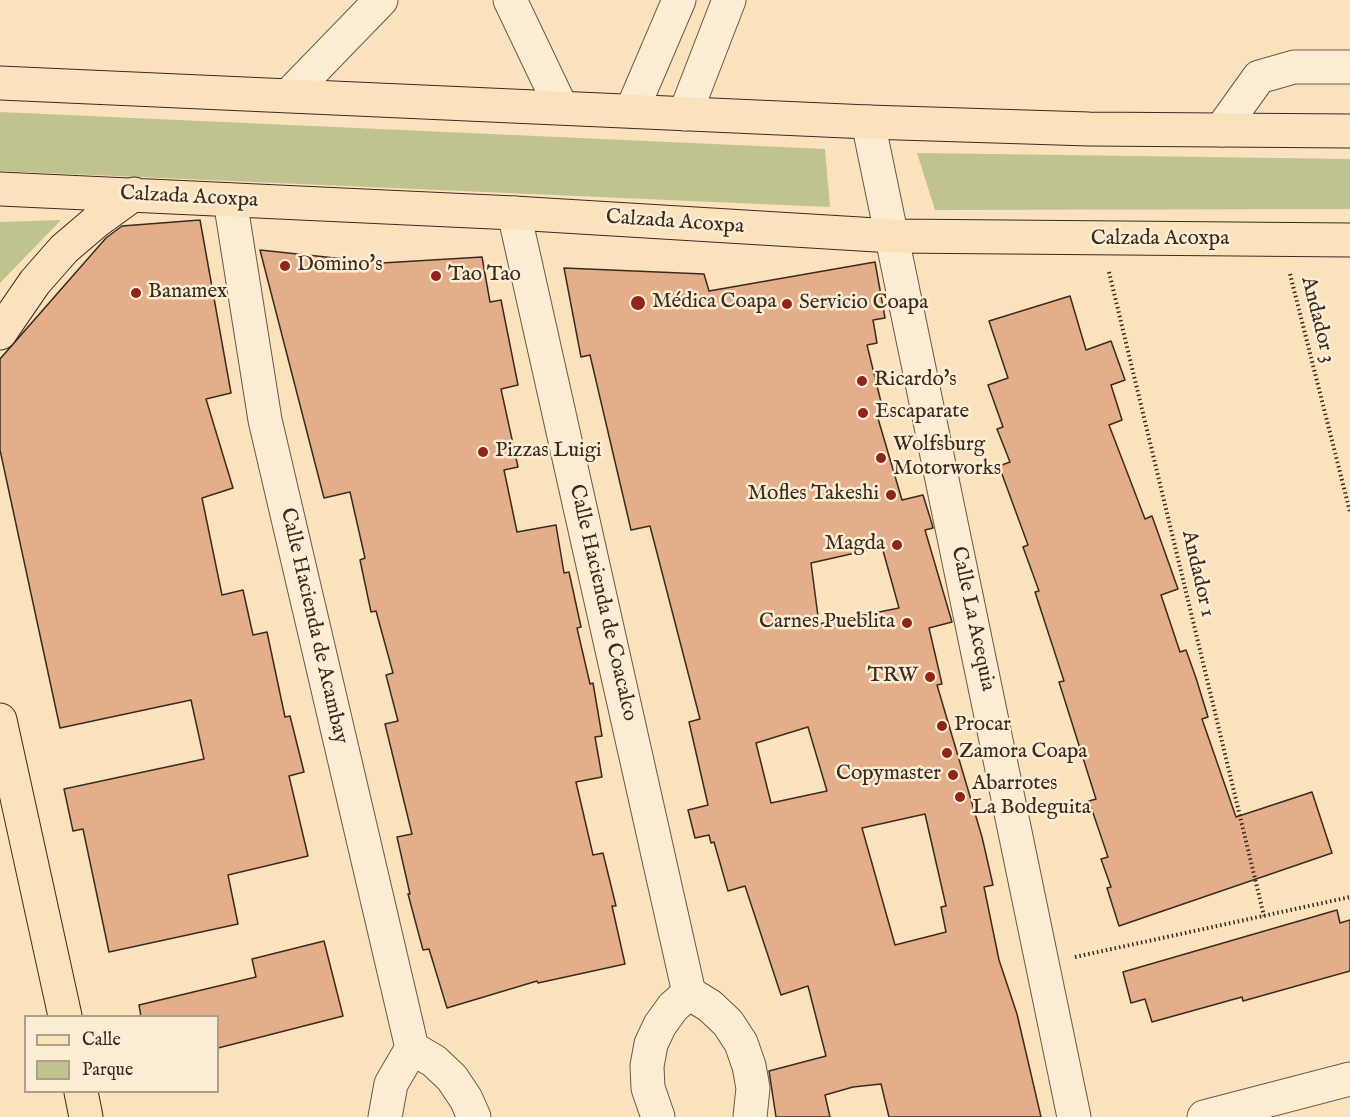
<!DOCTYPE html>
<html>
<head>
<meta charset="utf-8">
<style>
  body { margin:0 }
  #map { position:relative; width:1350px; height:1117px; overflow:hidden; background:#fae2bd; font-family:"IM FELL English",serif }
  canvas { display:block }
  .legend { position:absolute; left:24px; top:1015px; width:195px; height:78px; box-sizing:border-box; background:#fcecd4; border:2px solid #ae9f8b; margin:0; padding:8px 10px; list-style:none; font-size:18px; color:#3a2b1e }
  .legend li { display:flex; align-items:center; gap:12px; height:30px }
  .legend b { width:30px; border:2px solid #ae9f8b }
</style>
</head>
<body>
<div id="map">
<canvas width="1350" height="1117"></canvas>
<ul class="legend">
<li><b style="height:8px;background:#fae2bd"></b>Calle</li>
<li><b style="height:16px;background:#c0c390"></b>Parque</li>
</ul>
</div>
<script>
const g = document.querySelector('canvas').getContext('2d');
g.lineJoin = 'round';
function fillPath(path, color) { g.fillStyle = color; g.fill(path, 'evenodd'); }
const poly = rows => new Path2D(rows.map(r => 'M' + r).join(''));
function trace(path, color, width, dash) { g.strokeStyle = color; g.lineWidth = width; g.lineCap = dash ? 'butt' : 'round'; g.setLineDash(dash || []); g.stroke(path); }
function label(font, color, halo, rows, align = 'center') {
  g.font = font + ' "IM FELL English",serif'; g.lineWidth = 5; g.setLineDash([]); g.textBaseline = 'middle'; g.strokeStyle = halo; g.fillStyle = color; for (const [text, x, y, turn = 0] of rows) {
    g.save(); g.translate(x, y); g.rotate((+turn || 0) * Math.PI / 180); g.textAlign = isNaN(turn) ? turn : align; if (halo) g.strokeText(text, 0, 0); g.fillText(text, 0, 0); g.restore();
  }
}
fillPath(poly([
  [0,112,825,149,830,207,0,171],
  [917,153,1350,159,1350,209,935,210],
  [61,220,0,283,0,222]
]), '#c0c390');
const building = poly([
  [200,220,231,393,206,399,233,488,202,498,222,595,243,590,253,635,267,632,285,717,290,716,304,772,289,776,308,856,228,875,238,924,109,952,83,829,73,831,64,789,204,759,191,700,60,728,0,450,0,359,106,238,122,226,200,220],
  [260,250,382,263,482,257,490,302,501,300,518,385,501,389,518,467,504,470,517,532,556,525,564,573,569,572,581,627,577,628,590,684,593,683,602,736,595,737,602,777,576,782,593,855,603,853,616,906,612,906,625,964,538,983,537,981,447,1008,429,949,423,950,408,894,410,894,397,837,412,834,385,724,398,721,386,675,393,673,376,611,371,612,360,560,365,558,350,492,324,498,260,250],
  [875,262,885,318,873,320,877,343,867,345,884,414,877,415,902,500,923,495,932,524,933,528,925,530,952,622,929,628,942,684,937,685,982,837,993,885,984,887,999,960,1017,1014,1041,1117,889,1117,881,1084,853,1087,825,1095,830,1117,776,1117,769,1071,826,1056,808,986,781,995,745,886,728,891,714,842,711,843,709,835,695,838,688,810,708,805,689,722,700,719,650,526,631,530,590,355,581,357,564,268,704,274,709,291,875,262],
  [882,547,899,608,819,624,811,563,882,547],
  [808,727,827,791,771,803,756,743,808,727],
  [925,814,946,906,941,907,946,932,895,945,862,828,925,814],
  [1070,296,1086,350,1111,341,1125,380,1111,385,1122,420,1109,425,1145,519,1152,516,1178,589,1161,595,1180,652,1186,650,1196,678,1208,717,1202,719,1236,817,1312,792,1332,853,1119,926,1107,888,1111,887,1101,859,1108,857,1089,801,1096,799,1059,682,1064,681,1035,592,1039,591,1023,547,1028,545,999,466,1010,462,997,429,1003,427,988,385,1008,378,989,321,1070,296],
  [1337,910,1340,923,1350,920,1350,971,1243,1001,1242,997,1152,1022,1145,999,1131,1003,1123,972,1337,910],
  [324,941,343,1016,218,1048,218,1017,141,1017,139,1005,256,977,252,959,324,941]
]);
fillPath(building, '#e5ae8b');
trace(building, '#3a2b1e', 1.5);
const minor = poly([
  [510,0,561,107],
  [290,94,381,0],
  [632,110,679,0],
  [685,114,729,0],
  [868,122,1074,1117],
  [1221,130,1259,77,1294,67,1350,67],
  [230,200,265,420,412,1048,434,1061,452,1078,466,1099,474,1117],
  [514,213,689,993,710,1006,728,1023,741,1043,749,1066,753,1088,750,1117],
  [385,1117,391,1084,412,1048],
  [658,1117,648,1088,647,1066,651,1044,660,1025,673,1007,689,993],
  [1204,1117,1350,1079]
]);
const major = poly([
  [0,83,868,122,1089,129,1350,131],
  [0,189,514,213,893,236,1350,240],
  [0,333,35,282,64,249,98,220,134,194],
  [0,720,65,1016],
  [81,1092,86,1117]
]);
trace(minor, '#6a5946', 35);
trace(major, '#3a2b1e', 35);
trace(poly([
  [1109,272,1264,916],
  [1290,274,1350,512],
  [1075,957,1350,897]
]), '#3a2b1e', 4, [1.5, 3]);
trace(minor, '#fcecd4', 33);
trace(major, '#fae2bd', 33);
for (const [x, y, r, color] of [
  [285,266,6,"#8f2418"],
  [436,276,6,"#8f2418"],
  [136,293,6,"#8f2418"],
  [638,303,8,"#8f2418"],
  [787,304,6,"#8f2418"],
  [862,381,6,"#8f2418"],
  [863,413,6,"#8f2418"],
  [483,452,6,"#8f2418"],
  [881,458,6,"#8f2418"],
  [891,495,6,"#8f2418"],
  [897,545,6,"#8f2418"],
  [907,623,6,"#8f2418"],
  [930,677,6,"#8f2418"],
  [942,726,6,"#8f2418"],
  [947,753,6,"#8f2418"],
  [953,775,6,"#8f2418"],
  [960,797,6,"#8f2418"]
]) { const dot = new Path2D(); dot.arc(x, y, r, 0, 2 * Math.PI); g.fillStyle = color; g.fill(dot); trace(dot, '#fcecd4', 2); }
label('21px', '#3a2b1e', '#fcecd4', [
  ["Calzada Acoxpa",189,198,3],
  ["Calzada Acoxpa",675,223,4],
  ["Calzada Acoxpa",1160,240],
  ["Andador 3",1317,320,76],
  ["Andador 1",1197,574,77],
  ["Calle Hacienda de Coacalco",602,603,77],
  ["Calle La Acequia",972,619,78],
  ["Calle Hacienda de Acambay",313,626,77]
]);
label('21px', '#3a2b1e', '#fcecd4', [
  ["Domino's",297,266],
  ["Tao Tao",448,276],
  ["Banamex",148,293],
  ["Médica Coapa",652,303],
  ["Servicio Coapa",799,304],
  ["Ricardo's",874,381],
  ["Escaparate",875,413],
  ["Wolfsburg",893,446],
  ["Motorworks",893,470],
  ["Pizzas Luigi",495,452],
  ["Mofles Takeshi",879,495,"right"],
  ["Magda",885,545,"right"],
  ["Carnes Pueblita",895,623,"right"],
  ["TRW",918,677,"right"],
  ["Procar",954,726],
  ["Zamora Coapa",959,753],
  ["Copymaster",941,775,"right"],
  ["Abarrotes",972,785],
  ["La Bodeguita",972,809]
], 'left');
</script>
</body>
</html>
